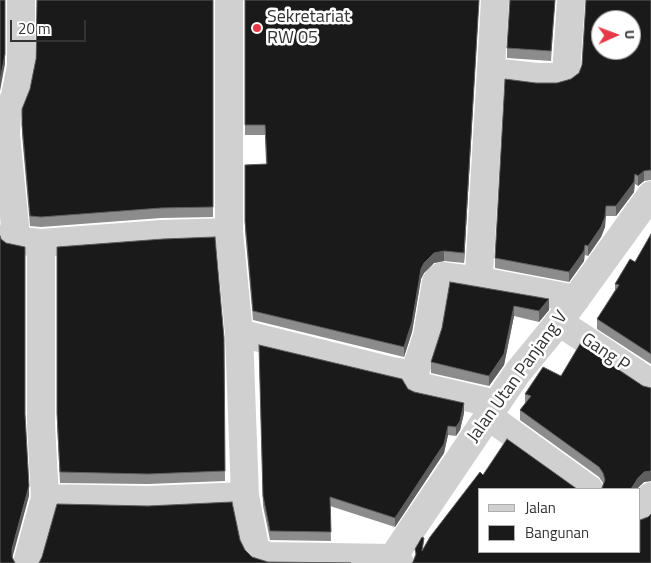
<!DOCTYPE html>
<html>
<head>
<meta charset="utf-8">
<style>
  body { margin:0 }
  #map { position:relative; width:651px; height:563px; overflow:hidden; background:#fff; font-family:"Titillium Web",sans-serif }
  canvas { display:block }
  .legend { position:absolute; left:478px; top:488px; width:162px; height:65px; box-sizing:border-box; background:#fff; border:1px solid #adadad; margin:0; padding:6px 9px; list-style:none; font-size:15px; color:#333 }
  .legend li { display:flex; align-items:center; gap:10px; height:25px }
  .legend b { width:25px; border:1px solid #adadad }
  .north { position:absolute; left:591px; top:10px; width:50px; height:50px; box-sizing:border-box; background:#fff; border:1px solid #adadad; border-radius:50%; rotate:88deg; font-size:14px; font-weight:700; line-height:20px; text-align:center; color:#333 }
  .north::after { content:''; display:block; margin:auto; width:18px; height:22px; background:#e63946; clip-path:polygon(50% 0,100% 100%,50% 72%,0 100%) }
  .scale { position:absolute; left:10px; top:20px; width:76px; height:22px; box-sizing:border-box; border:2px solid #333; border-top:0; padding-left:6px; font-size:15px; line-height:18px; white-space:nowrap; color:#333; -webkit-text-stroke:4px #fff; paint-order:stroke }
</style>
</head>
<body>
<div id="map">
<canvas width="651" height="563"></canvas>
<ul class="legend">
<li><b style="height:6px;background:#d0d0d0"></b>Jalan</li>
<li><b style="height:14px;background:#1a1a1a"></b>Bangunan</li>
</ul>
<div class="north">U</div>
<div class="scale">20 m</div>
</div>
<script>
const g = document.querySelector('canvas').getContext('2d');
g.lineJoin = 'round';
const poly = rows => new Path2D(rows.map(r => 'M' + r).join(''));
function trace(path, color, width, dash) { g.strokeStyle = color; g.lineWidth = width; g.lineCap = dash ? 'butt' : 'round'; g.setLineDash(dash || []); g.stroke(path); }
function fillPath(path, color) { g.fillStyle = color; g.fill(path, 'evenodd'); }
function label(font, color, halo, rows, align = 'center') {
  g.font = font + ' "Titillium Web",sans-serif'; g.lineWidth = 5; g.setLineDash([]); g.textBaseline = 'middle'; g.strokeStyle = halo; g.fillStyle = color; for (const [text, x, y, turn = 0] of rows) {
    g.save(); g.translate(x, y); g.rotate((+turn || 0) * Math.PI / 180); g.textAlign = isNaN(turn) ? turn : align; if (halo) g.strokeText(text, 0, 0); g.fillText(text, 0, 0); g.restore();
  }
}
trace(poly([
  [21,0,21,66,15,96,7,115,6,135,15,226,13,231,14,240,41,243,41,424,45,498,27,563],
  [229,0,229,232,239,333,245,496,255,547,258,552,268,556,392,558,400,563],
  [491,72,538,77,557,77,566,74,571,0],
  [41,243,162,234,229,232],
  [475,280,576,299],
  [559,322,651,383],
  [239,333,392,371,412,374,415,372,427,336,436,282,439,278,442,276,472,280,475,280,479,274,495,0],
  [412,374,418,386,496,404],
  [488,416,589,489],
  [45,498,148,500,245,496],
  [640,514,651,496],
  [389,563,518,372,559,322,651,195]
]), '#d0d0d0', 28);
fillPath(poly([
  [213,0,213,217,161,218,41,227,30,226,22,135,22,125,30,89,36,59],
  [245,0,479,0,464,263,444,261,434,263,424,273,421,279,412,332,404,357,253,320,245,231,245,165,266,164,265,135,245,135],
  [555,0,551,61,507,58,507,48],
  [651,0,651,180,644,181,638,186,635,184,634,192,616,216,606,216,605,227,601,237,588,256,585,255,584,261,569,282,495,268,495,258,536,83,557,83,571,79,579,73,582,65],
  [651,235,651,364,597,329,597,319,615,290,615,284,635,262],
  [57,247,224,338,225,481,148,484,60,483,57,424],
  [450,282,549,310,539,322,514,316,504,365,489,386,431,373,431,362,442,328],
  [259,345,408,389,464,413,460,430,456,436,448,435,444,453,395,527,330,506,331,541,270,540,263,506],
  [561,376,643,386,651,388,651,481,644,482,638,487,602,488,603,483,599,477,520,420,520,410,525,404,525,394]
]), '#8c8c8c');
fillPath(poly([
  [479,0,464,263,464,253],
  [5,54,5,64,0,91,0,81],
  [644,171,644,181,638,186,638,176],
  [635,174,634,192,616,216,616,206],
  [606,206,605,227,601,237,588,256,588,246],
  [585,245,584,261,569,282,569,272],
  [444,251,444,261,434,263,424,273,421,279,412,332,404,357,404,347,421,269,424,263,434,253],
  [549,299,549,310,539,322,539,311],
  [514,306,514,316,504,365,489,386,489,376],
  [464,403,464,413,460,430,456,436,456,427],
  [448,426,448,435,444,453,395,527,395,518],
  [651,471,651,481,644,482,637,489,631,489,638,478,644,472],
  [29,486,29,496,12,559,12,549]
]), '#5f5f5f');
const building = poly([
  [0,0,5,0,5,54,0,81,0,0],
  [37,0,213,0,213,207,161,208,41,217,30,216,22,125,22,109,30,89,36,59,37,0],
  [245,0,479,0,464,253,444,251,434,253,424,263,421,269,412,322,404,347,253,311,245,221,245,165,267,164,265,125,245,125,245,0],
  [510,0,555,0,551,51,507,48,510,0],
  [586,0,651,0,651,170,644,171,638,176,635,174,634,182,616,206,606,206,605,217,601,227,588,246,585,245,584,251,569,272,495,258,505,79,536,83,557,83,571,79,579,73,582,65,586,0],
  [601,20,631,20,631,50,601,50,601,20],
  [651,234,651,354,597,319,619,285,615,284,630,259,635,262,651,234],
  [0,236,1,239,6,243,25,247,25,414,29,486,12,549,12,557,15,563,0,563,0,236],
  [215,237,224,338,225,471,148,474,60,472,57,413,57,247,163,239,215,237],
  [450,282,549,299,539,311,514,306,504,354,489,376,431,362,442,328,450,282],
  [580,344,643,386,651,388,651,471,644,472,638,478,631,489,600,489,602,488,605,480,603,473,599,467,520,410,531,396,525,394,543,367,561,376,580,344],
  [259,345,402,379,408,389,414,392,464,403,460,421,456,427,448,426,444,444,395,518,330,497,331,532,270,531,263,496,259,345],
  [507,439,577,489,480,489,480,552,640,552,640,520,648,517,651,514,651,563,412,563,413,562,416,554,415,549,422,537,424,538,422,551,430,537,480,472,483,475,507,439],
  [232,502,240,540,245,550,252,557,268,562,351,563,39,563,42,557,57,504,148,506,232,502]
]);
fillPath(building, '#1a1a1a');
trace(building, '#5f5f5f', 1);
for (const [x, y, r, color] of [
  [257,28,5,"#e63946"]
]) { const dot = new Path2D(); dot.arc(x, y, r, 0, 2 * Math.PI); g.fillStyle = color; g.fill(dot); trace(dot, '#fff', 2); }
label('18px', '#333', '#fff', [
  ["Sekretariat",267,18],
  ["RW 05",267,39]
], 'left');
label('18px', '#333', '#fff', [
  ["Gang P",605,353,34],
  ["Jalan Utan Panjang V",518,377,-54]
]);
</script>
</body>
</html>
